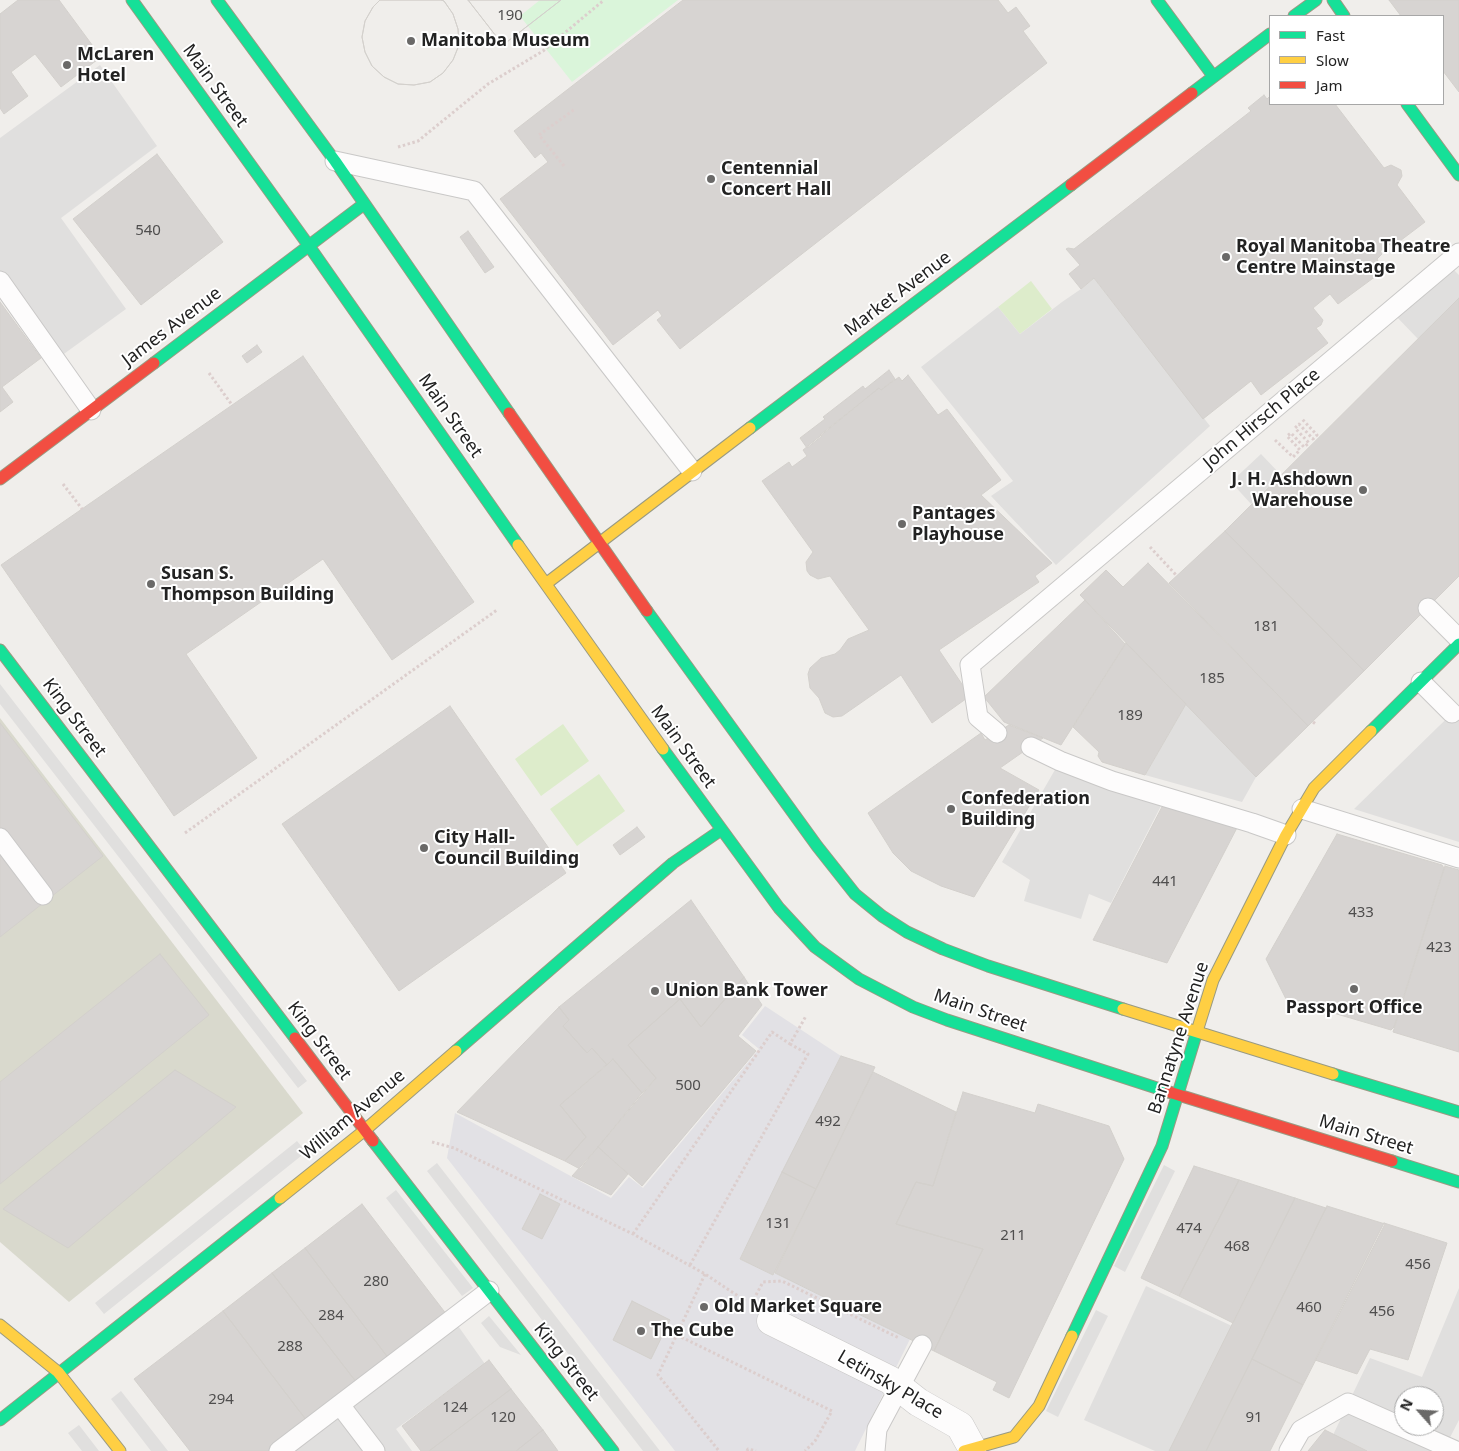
<!DOCTYPE html>
<html>
<head>
<meta charset="utf-8">
<style>
  body { margin:0 }
  #map { position:relative; width:1459px; height:1451px; overflow:hidden; background:#f0eeeb; font-family:"Noto Sans",sans-serif }
  canvas { display:block }
  .legend { position:absolute; left:1269px; top:15px; width:175px; height:90px; box-sizing:border-box; background:#fff; border:1px solid #a7a7a7; margin:0; padding:6px 9px; list-style:none; font-size:15px; color:#222 }
  .legend li { display:flex; align-items:center; gap:10px; height:25px }
  .legend b { width:25px; border:1px solid #a7a7a7 }
  .north { position:absolute; left:1394px; top:1386px; width:50px; height:50px; box-sizing:border-box; background:#fff; border:1px solid #a7a7a7; border-radius:50%; rotate:296deg; font-size:14px; font-weight:700; line-height:20px; text-align:center; color:#222 }
  .north::after { content:''; display:block; margin:auto; width:18px; height:22px; background:#6a6968; clip-path:polygon(50% 0,100% 100%,50% 72%,0 100%) }
</style>
</head>
<body>
<div id="map">
<canvas width="1459" height="1451"></canvas>
<ul class="legend">
<li><b style="height:6px;background:#16e098"></b>Fast</li>
<li><b style="height:6px;background:#ffcf43"></b>Slow</li>
<li><b style="height:6px;background:#f24e42"></b>Jam</li>
</ul>
<div class="north">N</div>
</div>
<script>
const g = document.querySelector('canvas').getContext('2d');
g.lineJoin = 'round';
function fillPath(path, color) { g.fillStyle = color; g.fill(path, 'evenodd'); }
const poly = rows => new Path2D(rows.map(r => 'M' + r).join(''));
function trace(path, color, width, dash) { g.strokeStyle = color; g.lineWidth = width; g.lineCap = dash ? 'butt' : 'round'; g.setLineDash(dash || []); g.stroke(path); }
function label(font, color, halo, rows, align = 'center') {
  g.font = font + ' "Noto Sans",sans-serif'; g.lineWidth = 4; g.setLineDash([]); g.textBaseline = 'middle'; g.strokeStyle = halo; g.fillStyle = color; for (const [text, x, y, turn = 0] of rows) {
    g.save(); g.translate(x, y); g.rotate((+turn || 0) * Math.PI / 180); g.textAlign = isNaN(turn) ? turn : align; if (halo) g.strokeText(text, 0, 0); g.fillText(text, 0, 0); g.restore();
  }
}
fillPath(poly([
  [0,718,303,1113,69,1302,0,1242]
]), '#d9d9cd');
fillPath(poly([
  [1031,281,1052,309,1020,334,998,307],
  [563,724,589,761,541,796,515,759],
  [599,774,625,811,577,846,550,809]
]), '#ddeccb');
fillPath(poly([
  [540,0,678,0,572,82,520,16]
]), '#daf5da');
fillPath(poly([
  [100,65,157,146,61,218,126,309,61,356,0,271,0,138],
  [1449,265,1459,275,1459,298,1418,339,1393,313],
  [1094,278,1210,426,1056,565,991,496,1013,481,921,367,998,307,1020,334,1062,302,1081,289],
  [1261,454,1281,475,1251,504,1231,482],
  [0,684,307,1081,298,1088,0,704],
  [1186,704,1256,777,1242,802,1145,775],
  [1459,707,1459,842,1354,809,1439,726],
  [1060,761,1165,798,1111,903,1089,894,1081,919,1024,901,1030,880,1002,862],
  [297,1141,306,1152,104,1314,95,1303],
  [437,1163,660,1451,643,1451,427,1171],
  [1164,1165,1175,1171,1125,1272,1114,1266],
  [396,1190,473,1288,462,1296,386,1198],
  [1146,1286,1232,1326,1170,1451,1155,1451,1084,1420],
  [1459,1288,1459,1420,1443,1451,1365,1451,1333,1435,1370,1358,1422,1377],
  [1404,1396,1434,1396,1434,1426,1404,1426],
  [1096,1310,1108,1316,1058,1417,1046,1411],
  [489,1316,521,1355,500,1347,481,1323],
  [456,1323,485,1364,396,1429,412,1451,383,1451,350,1406],
  [121,1391,168,1451,151,1451,111,1399],
  [339,1417,366,1451,293,1451],
  [79,1425,99,1451,82,1451,68,1433]
]), '#e0dfde');
fillPath(poly([
  [765,1006,841,1056,740,1259,773,1275,775,1273,910,1339,855,1451,675,1451,447,1158,455,1113,611,1198,629,1177,643,1188,759,1049,742,1035]
]), '#e2e1e5');
const building = poly([
  [18,0,59,0,101,57,61,87,35,54,11,72,28,96,4,114,0,108,0,14,18,0],
  [380,0,441,0,444,1,453,14,458,29,459,45,453,60,443,73,430,82,414,85,398,84,384,77,372,66,365,52,362,37,365,21,373,7,380,0],
  [380,0,441,0,444,1,453,14,458,29,459,45,453,60,443,73,430,82,414,85,398,84,384,77,372,66,365,52,362,37,365,21,373,7,380,0],
  [468,0,561,0,503,45,468,0],
  [468,0,561,0,503,45,468,0],
  [683,0,998,0,1008,13,1016,7,1030,26,1023,31,1047,63,680,349,657,320,662,316,658,310,613,345,500,199,548,162,541,153,535,158,514,131,683,0],
  [1389,0,1459,0,1459,92,1443,71,1443,16,1401,16,1389,0],
  [1264,95,1267,99,1270,96,1270,104,1335,104,1384,168,1391,165,1401,170,1402,176,1397,185,1425,222,1392,247,1390,244,1380,251,1382,254,1377,259,1380,265,1380,271,1376,276,1338,304,1330,294,1313,308,1323,320,1321,325,1316,328,1328,343,1261,395,1251,381,1203,419,1094,278,1081,289,1069,274,1080,265,1066,249,1068,248,1074,249,1251,111,1248,108,1264,95],
  [157,154,223,242,141,305,73,219,157,154],
  [468,231,494,267,485,273,460,237,468,231],
  [1459,298,1459,576,1364,671,1225,531,1459,298],
  [0,302,41,358,2,387,13,402,0,412,0,302],
  [257,345,262,352,247,363,242,356,257,345],
  [303,356,474,602,392,660,323,559,186,654,257,758,174,816,1,565,303,356],
  [889,370,895,379,881,390,879,388,820,435,822,436,807,448,800,438,825,419,823,417,863,386,865,389,889,370],
  [908,375,938,415,947,409,1001,480,981,495,1052,563,1035,576,1039,582,939,650,970,696,932,723,901,675,842,716,833,717,825,713,819,698,810,688,808,674,810,668,821,658,835,654,840,650,848,639,869,630,830,576,818,579,810,575,807,571,806,562,813,552,762,481,789,462,792,467,807,456,803,450,879,388,881,390,899,377,902,381,908,375],
  [1225,531,1364,671,1308,726,1169,583,1225,531],
  [1148,563,1308,726,1256,777,1080,595,1106,570,1123,587,1148,563],
  [1085,600,1125,644,1061,745,1004,722,984,697,1085,600],
  [1126,643,1186,704,1145,775,1102,762,1098,756,1099,752,1073,727,1126,643],
  [450,706,566,873,399,991,282,824,450,706],
  [0,723,103,856,0,937,0,723],
  [1009,725,1043,738,1000,768,1039,790,974,897,941,886,911,871,893,853,868,813,981,733,985,740,1009,725],
  [1163,805,1240,822,1167,963,1093,940,1163,805],
  [637,827,645,837,620,855,613,845,637,827],
  [1337,834,1442,865,1444,868,1394,1027,1391,1030,1286,999,1266,959,1337,834],
  [1445,866,1459,870,1459,1052,1393,1032,1445,866],
  [691,900,744,977,701,1027,680,999,628,1045,656,1078,642,1093,613,1059,607,1065,592,1048,587,1053,563,1026,569,1020,559,1007,691,900],
  [160,954,209,1015,0,1184,0,1082,160,954],
  [744,977,762,1005,738,1036,756,1051,642,1186,598,1147,656,1078,628,1045,680,999,701,1027,744,977],
  [559,1007,569,1020,563,1026,587,1053,592,1048,607,1065,560,1105,586,1137,565,1161,457,1112,559,1007],
  [841,1056,875,1067,816,1189,782,1172,841,1056],
  [613,1059,642,1093,580,1169,565,1161,586,1137,560,1105,613,1059],
  [175,1070,236,1107,68,1248,3,1209,175,1070],
  [873,1072,956,1112,933,1186,916,1182,896,1224,983,1249,934,1351,775,1273,873,1072],
  [963,1092,1035,1113,1038,1104,1109,1126,1124,1159,1009,1398,993,1390,997,1382,934,1351,983,1249,896,1224,916,1182,933,1186,963,1092],
  [598,1147,628,1174,611,1195,572,1176,598,1147],
  [1194,1166,1239,1180,1179,1296,1141,1278,1194,1166],
  [782,1172,816,1189,773,1275,740,1259,782,1172],
  [1239,1180,1295,1198,1233,1323,1179,1296,1239,1180],
  [540,1194,560,1204,542,1239,522,1229,540,1194],
  [1295,1198,1326,1208,1252,1359,1206,1451,1169,1451,1295,1198],
  [362,1204,447,1315,389,1359,305,1248,362,1204],
  [1327,1206,1385,1224,1303,1385,1252,1359,1327,1206],
  [1384,1223,1447,1243,1408,1360,1370,1349,1357,1374,1315,1360,1384,1223],
  [305,1248,389,1359,357,1383,272,1273,305,1248],
  [272,1273,357,1383,307,1421,223,1311,272,1273],
  [632,1301,670,1320,651,1359,613,1340,632,1301],
  [223,1311,307,1421,269,1451,190,1451,134,1379,223,1311],
  [1252,1359,1303,1385,1270,1451,1206,1451,1252,1359],
  [489,1360,511,1389,429,1451,421,1451,402,1426,489,1360],
  [511,1389,543,1430,540,1432,516,1451,429,1451,511,1389],
  [543,1430,558,1451,516,1451,540,1432,543,1430],
  [1325,1430,1367,1451,1308,1451,1325,1430]
]);
fillPath(building, '#d7d4d2');
trace(building, '#d3d0cc', 1);
const lane = poly([
  [335,161,474,191,692,471],
  [0,281,91,410],
  [1428,608,1459,639],
  [1421,682,1452,713],
  [997,733,978,717,970,665,1459,253],
  [1031,747,1060,761,1112,781,1252,823,1286,835],
  [1302,809,1459,858],
  [0,838,43,895],
  [340,1405,375,1451],
  [279,1451,489,1291],
  [875,1451,877,1429,922,1345],
  [1289,1451,1301,1430,1348,1403,1456,1451]
]);
const street = poly([
  [771,1321,890,1380,918,1402,960,1426,972,1448]
]);
const fast = poly([
  [132,0,309,246,518,545],
  [217,0,335,161,509,413],
  [1157,0,1213,76],
  [1333,0,1344,16],
  [1294,16,1316,0],
  [1192,93,1270,34],
  [1407,104,1459,175],
  [154,363,364,204],
  [750,428,1071,185],
  [647,611,817,846,855,894,882,916,907,932,943,949,988,966,1123,1009],
  [0,650,295,1038],
  [1371,731,1459,644],
  [663,749,779,908,815,947,859,979,913,1007,947,1020,1169,1092],
  [456,1051,673,863,721,830],
  [1333,1074,1459,1112],
  [373,1141,613,1451],
  [1392,1161,1459,1182],
  [1072,1336,1162,1146,1198,1028],
  [0,1420,280,1198]
]);
const slow = poly([
  [518,545,663,749],
  [547,583,750,428],
  [1123,1009,1333,1074],
  [1198,1028,1213,980,1286,835,1314,788,1371,731],
  [280,1198,365,1130,456,1051],
  [0,1325,58,1372,120,1451],
  [964,1451,1014,1437,1039,1406,1072,1336]
]);
const jam = poly([
  [1071,185,1192,93],
  [509,413,647,611],
  [0,479,154,363],
  [295,1038,373,1141],
  [1169,1092,1392,1161]
]);
trace(lane, '#c9c8c7', 21);
trace(street, '#c9c8c7', 29);
trace(fast, '#999a82', 13);
trace(slow, '#999a82', 13);
trace(jam, '#999a82', 13);
trace(poly([
  [398,147,418,141,488,84,543,51,604,0],
  [564,166,539,135,575,109],
  [209,373,232,405],
  [1275,440,1293,457,1300,450,1287,436,1291,433,1304,447,1309,443,1295,428,1299,424,1313,439,1317,435,1302,419],
  [63,484,82,509],
  [1150,547,1177,576],
  [1313,722,1317,725],
  [185,833,497,610],
  [432,1142,454,1148,633,1234,705,1274,747,1302],
  [633,1234,772,1032,790,1044,806,1016],
  [690,1265,808,1054,790,1044],
  [705,1274,658,1375,719,1451],
  [756,1295,763,1282,782,1281,899,1338],
  [677,1335,832,1411,815,1441,805,1451],
  [747,1451,748,1449,756,1451]
]), '#dccecd', 3, [2.5, 2.5]);
trace(lane, '#fdfcfc', 19);
trace(street, '#fdfcfc', 28);
trace(fast, '#16e098', 11);
trace(slow, '#ffcf43', 11);
trace(jam, '#f24e42', 11);
for (const [x, y, r, color] of [
  [411,41,5,"#6a6968"],
  [67,65,5,"#6a6968"],
  [711,179,5,"#6a6968"],
  [1226,257,5,"#6a6968"],
  [1363,490,5,"#6a6968"],
  [902,524,5,"#6a6968"],
  [151,584,5,"#6a6968"],
  [951,809,5,"#6a6968"],
  [424,848,5,"#6a6968"],
  [1354,989,5,"#6a6968"],
  [655,991,5,"#6a6968"],
  [704,1307,5,"#6a6968"],
  [641,1331,5,"#6a6968"]
]) { const dot = new Path2D(); dot.arc(x, y, r, 0, 2 * Math.PI); g.fillStyle = color; g.fill(dot); trace(dot, '#fff', 2); }
label('15px', '#4f4e4e', null, [
  ["190",510,16],
  ["540",148,231],
  ["181",1266,627],
  ["185",1212,679],
  ["189",1130,716],
  ["441",1165,882],
  ["433",1361,913],
  ["423",1439,948],
  ["500",688,1086],
  ["492",828,1122],
  ["131",778,1224],
  ["474",1189,1229],
  ["211",1013,1236],
  ["468",1237,1247],
  ["456",1418,1265],
  ["280",376,1282],
  ["460",1309,1308],
  ["456",1382,1312],
  ["284",331,1316],
  ["288",290,1347],
  ["294",221,1400],
  ["124",455,1408],
  ["120",503,1418],
  ["91",1254,1418]
]);
label('bold 18px', '#222', '#fff', [
  ["Manitoba Museum",421,41],
  ["McLaren",77,55],
  ["Hotel",77,76],
  ["Centennial",721,169],
  ["Concert Hall",721,190],
  ["Royal Manitoba Theatre",1236,247],
  ["Centre Mainstage",1236,268],
  ["J. H. Ashdown",1353,480,"right"],
  ["Warehouse",1353,501,"right"],
  ["Pantages",912,514],
  ["Playhouse",912,535],
  ["Susan S.",161,574],
  ["Thompson Building",161,595],
  ["Confederation",961,799],
  ["Building",961,820],
  ["City Hall-",434,838],
  ["Council Building",434,859],
  ["Union Bank Tower",665,991],
  ["Passport Office",1354,1008,"center"],
  ["Old Market Square",714,1307],
  ["The Cube",651,1331]
], 'left');
label('18px', '#222', '#fff', [
  ["Main Street",215,86,54],
  ["Market Avenue",898,294,-37],
  ["James Avenue",172,327,-37],
  ["Main Street",450,416,55],
  ["John Hirsch Place",1262,419,-40],
  ["King Street",74,718,53],
  ["Main Street",683,747,54],
  ["Main Street",980,1011,19],
  ["Bannatyne Avenue",1179,1038,-72],
  ["King Street",319,1041,53],
  ["William Avenue",353,1115,-40],
  ["Main Street",1366,1135,17],
  ["King Street",566,1362,52],
  ["Letinsky Place",890,1385,30]
]);
</script>
</body>
</html>
